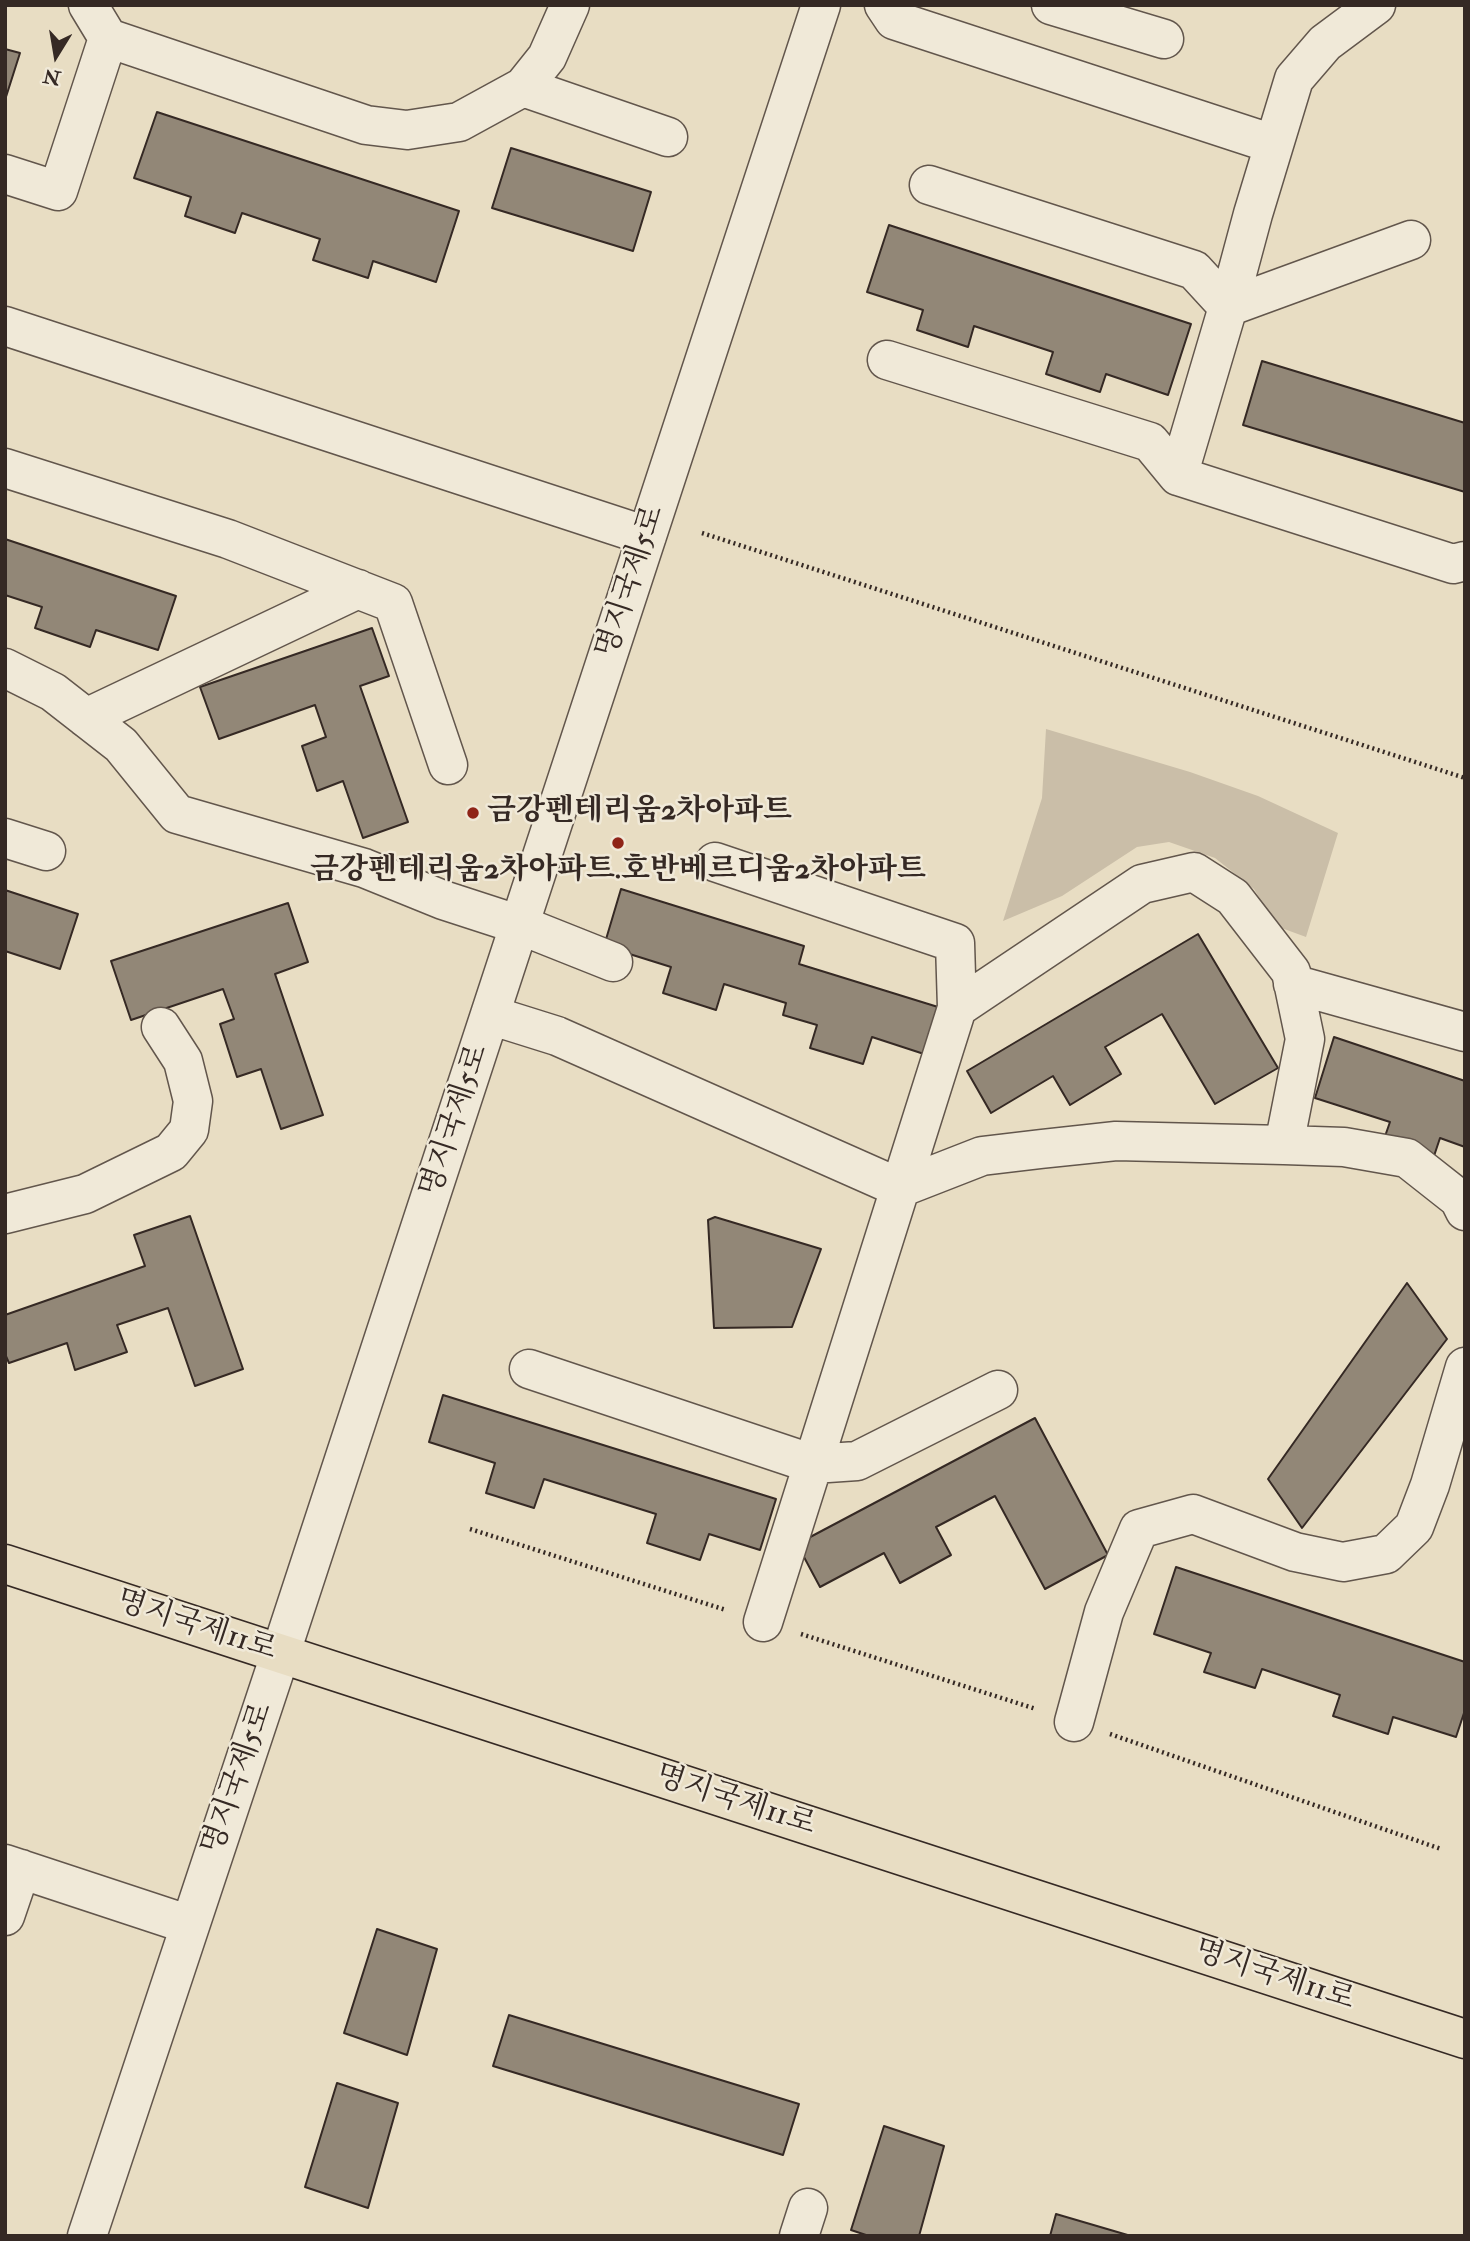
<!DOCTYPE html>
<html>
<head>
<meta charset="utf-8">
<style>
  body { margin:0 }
  #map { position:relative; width:1470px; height:2241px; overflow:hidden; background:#e8ddc3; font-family:"IM FELL Double Pica",serif }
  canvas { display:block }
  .frame { position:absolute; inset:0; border:7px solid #352924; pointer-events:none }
  .north { position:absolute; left:21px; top:21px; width:70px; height:70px; -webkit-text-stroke:5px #f0e9d8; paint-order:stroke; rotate:191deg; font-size:19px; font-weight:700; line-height:28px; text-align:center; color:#352924 }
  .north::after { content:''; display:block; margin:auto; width:24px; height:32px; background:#352924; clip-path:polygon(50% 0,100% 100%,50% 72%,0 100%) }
</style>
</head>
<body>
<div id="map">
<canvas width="1470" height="2241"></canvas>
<div class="frame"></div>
<div class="north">N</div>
</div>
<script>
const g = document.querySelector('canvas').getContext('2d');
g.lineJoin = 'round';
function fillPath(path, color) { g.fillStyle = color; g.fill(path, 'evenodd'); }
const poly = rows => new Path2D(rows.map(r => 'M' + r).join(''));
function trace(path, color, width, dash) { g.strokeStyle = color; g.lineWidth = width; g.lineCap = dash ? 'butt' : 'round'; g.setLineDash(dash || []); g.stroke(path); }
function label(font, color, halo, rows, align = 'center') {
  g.font = font + ' "IM FELL Double Pica","Noto Serif KR",serif'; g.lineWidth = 5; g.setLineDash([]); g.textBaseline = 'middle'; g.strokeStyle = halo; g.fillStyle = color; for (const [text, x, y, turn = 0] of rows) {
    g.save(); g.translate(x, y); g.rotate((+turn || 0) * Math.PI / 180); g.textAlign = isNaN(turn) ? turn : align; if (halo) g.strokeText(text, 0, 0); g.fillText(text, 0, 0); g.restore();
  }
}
fillPath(poly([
  [1046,729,1190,772,1258,796,1338,833,1306,937,1276,926,1254,889,1215,858,1169,842,1137,847,1062,896,1003,921,1042,798]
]), '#cabea8');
const building = poly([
  [5,49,20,53,5,100,5,49],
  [157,112,459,211,436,282,373,261,368,278,313,260,320,239,242,213,235,233,185,216,191,197,134,178,157,112],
  [511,148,651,192,633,251,492,208,511,148],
  [889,225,1191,324,1168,395,1106,374,1100,392,1046,374,1053,352,974,326,968,347,917,330,923,310,867,292,889,225],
  [1262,361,1465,423,1465,492,1243,425,1262,361],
  [5,539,176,596,158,650,96,630,90,647,35,628,42,607,5,595,5,539],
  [372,628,389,676,360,686,408,822,363,838,343,781,317,791,302,746,326,737,315,705,219,739,200,687,372,628],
  [621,889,804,946,799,964,938,1007,924,1054,872,1037,863,1064,810,1048,817,1025,783,1015,786,1003,724,984,716,1010,663,993,671,967,604,946,621,889],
  [5,890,78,914,60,969,5,951,5,890],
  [288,903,308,962,275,974,323,1115,281,1129,261,1069,237,1077,220,1024,234,1019,223,989,131,1020,111,961,288,903],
  [1198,934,1278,1068,1215,1104,1162,1014,1105,1047,1121,1074,1070,1105,1053,1076,991,1113,967,1071,1198,934],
  [1334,1037,1465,1081,1465,1147,1440,1138,1433,1159,1383,1142,1390,1122,1315,1098,1334,1037],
  [190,1216,243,1369,195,1386,168,1308,117,1325,127,1352,75,1370,67,1343,9,1363,5,1354,5,1315,145,1266,134,1235,190,1216],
  [715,1217,821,1249,792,1327,714,1328,708,1220,715,1217],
  [1407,1283,1447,1339,1302,1528,1268,1479,1407,1283],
  [443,1395,776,1499,760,1550,709,1534,700,1560,647,1543,656,1514,544,1479,534,1508,486,1493,495,1463,429,1442,443,1395],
  [1035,1418,1108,1555,1045,1589,995,1496,936,1527,951,1555,900,1583,884,1553,820,1587,797,1544,1035,1418],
  [1176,1567,1465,1662,1465,1710,1456,1737,1393,1717,1388,1734,1333,1716,1340,1695,1262,1669,1255,1688,1204,1672,1211,1653,1154,1634,1176,1567],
  [377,1929,437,1949,407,2055,344,2033,377,1929],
  [509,2015,799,2104,783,2155,493,2066,509,2015],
  [337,2083,398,2103,368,2208,305,2187,337,2083],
  [884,2126,944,2146,919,2236,869,2236,851,2230,884,2126],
  [1056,2214,1131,2236,1050,2236,1056,2214]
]);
fillPath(building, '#928777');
trace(building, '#352924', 2);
const minor = poly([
  [88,5,108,38,366,125,407,130,459,122,523,87,547,57,570,5],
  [884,5,894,20,1273,144],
  [1051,5,1164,39],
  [1376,5,1325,43,1294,79,1253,214,1228,307,1411,240],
  [523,87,668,137],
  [5,174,58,191,108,38],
  [929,185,1194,270,1228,307,1178,476],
  [5,326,647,536],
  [887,360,1150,442,1178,476,1453,564,1465,561],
  [5,468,228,539,393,603,448,765],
  [5,668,53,692,121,745,177,814,364,868,443,900,520,925,613,962],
  [86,718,358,589],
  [5,838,46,851],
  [715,862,955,943,957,1008],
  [1293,984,1465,1032],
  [490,1015,557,1036,900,1188,982,1156,1041,1149,1116,1141,1284,1145,1344,1147,1407,1158,1459,1199,1465,1211],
  [5,1214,85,1194,171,1152,189,1130,193,1101,183,1061,161,1027],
  [529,1369,813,1464,957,1008,1142,884,1194,872,1233,897,1291,972,1305,1039,1284,1145],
  [763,1622,813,1464,857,1461,998,1390],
  [1074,1722,1104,1612,1139,1529,1193,1514,1295,1552,1343,1562,1386,1554,1414,1527,1430,1485,1465,1367],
  [5,1864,190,1925],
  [5,1916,21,1869],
  [87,2236,280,1655,821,5],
  [799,2236,808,2208]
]);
const major = poly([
  [5,1564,1465,2039]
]);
trace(minor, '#62564c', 41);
trace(major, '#352924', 41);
trace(poly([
  [702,533,1465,778],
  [470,1529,726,1610],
  [801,1634,1036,1709],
  [1110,1734,1441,1849]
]), '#352924', 4.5, [2, 3.5]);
trace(minor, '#f0e9d8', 38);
trace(major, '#e8ddc3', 38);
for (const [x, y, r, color] of [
  [473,813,7,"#8f2418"],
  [618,843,7,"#8f2418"]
]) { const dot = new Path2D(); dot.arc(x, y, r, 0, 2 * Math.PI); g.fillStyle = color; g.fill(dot); trace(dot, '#f0e9d8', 2.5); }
label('30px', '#352924', '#f0e9d8', [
  ["명지국제5로",632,582,-72],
  ["명지국제5로",456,1121,-72],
  ["명지국제11로",196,1627,18],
  ["명지국제5로",239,1779,-71],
  ["명지국제11로",735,1802,18],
  ["명지국제11로",1274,1977,18]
]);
label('bold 30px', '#352924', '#f0e9d8', [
  ["금강펜테리움2차아파트",487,813],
  ["금강펜테리움2차아파트.호반베르디움2차아파트",618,872,"center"]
], 'left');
</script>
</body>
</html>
